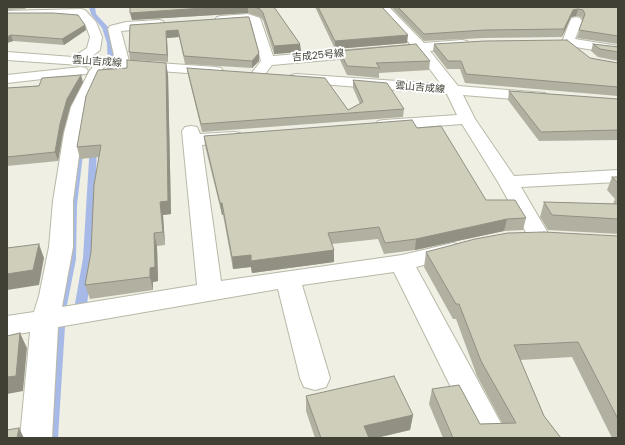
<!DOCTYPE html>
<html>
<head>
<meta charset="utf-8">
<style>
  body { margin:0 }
  #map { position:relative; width:625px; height:445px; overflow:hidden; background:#efefe4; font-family:Poppins,sans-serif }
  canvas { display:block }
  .frame { position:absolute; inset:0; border:8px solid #414035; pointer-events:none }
</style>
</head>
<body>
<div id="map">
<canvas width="625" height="445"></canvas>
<div class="frame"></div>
</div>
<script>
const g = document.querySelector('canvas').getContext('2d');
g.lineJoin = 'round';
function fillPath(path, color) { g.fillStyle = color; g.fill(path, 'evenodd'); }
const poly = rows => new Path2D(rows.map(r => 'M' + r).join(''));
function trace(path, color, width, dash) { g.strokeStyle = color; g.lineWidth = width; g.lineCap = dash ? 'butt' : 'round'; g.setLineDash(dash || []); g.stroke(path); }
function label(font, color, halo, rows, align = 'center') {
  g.font = font + ' Poppins,"Noto Sans JP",sans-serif'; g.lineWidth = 4; g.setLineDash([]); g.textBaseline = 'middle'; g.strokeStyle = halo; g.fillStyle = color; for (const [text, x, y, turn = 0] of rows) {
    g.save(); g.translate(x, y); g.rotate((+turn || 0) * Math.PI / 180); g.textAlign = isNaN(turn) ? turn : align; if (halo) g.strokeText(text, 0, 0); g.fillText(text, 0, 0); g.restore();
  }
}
fillPath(poly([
  [89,7,95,7,96,14,108,27,114,47,113,73,86,129,77,205,76,259,66,310,58,438,43,438,74,162,108,67,107,43,102,28,91,14]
]), '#a7b9e6');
fillPath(poly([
  [90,143,96,143,97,145,93,258,87,304,85,307,81,308,77,307,75,304,83,258,90,143]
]), '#a7b9e6');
const minor = poly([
  [377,7,389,7,424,43,462,40,467,41,469,44,467,47,430,51,458,86,545,93,547,96,545,99,539,101,463,95,475,119,514,176,618,170,618,182,521,187,551,238,548,243,540,245,532,243,498,182,462,124,384,130,378,129,375,125,378,121,384,120,457,115,447,94,296,82,291,81,289,78,291,75,296,74,441,84,417,52,272,65,262,78,257,79,252,78,250,75,261,61,251,23,247,22,221,24,217,23,215,20,217,17,221,16,248,14,260,18,273,56,411,45,377,7],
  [81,9,85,10,96,22,102,37,100,50,90,58,115,60,108,29,110,26,126,22,159,20,163,21,165,24,163,27,121,31,129,61,216,67,221,68,223,71,221,74,216,75,102,67,104,70,87,107,82,133,73,201,73,247,62,307,197,285,182,131,185,127,191,126,197,127,200,134,234,132,240,133,243,137,240,141,202,145,221,281,402,255,453,243,461,245,465,250,461,255,416,267,509,438,476,438,394,272,302,285,330,378,326,387,315,390,304,387,300,378,278,289,58,327,52,438,20,438,30,332,7,336,7,316,34,312,39,296,49,247,53,201,64,133,71,107,90,70,94,66,7,60,7,52,73,57,87,48,90,37,86,26,78,16,7,17,7,11,81,9],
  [576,17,580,18,582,21,575,39,618,46,618,54,563,45,562,42,570,21,572,18,576,17],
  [81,67,86,68,88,71,86,74,7,83,7,75,81,67]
]);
trace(minor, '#b9b9a8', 2);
fillPath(minor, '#fff');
fillPath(poly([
  [7,7,27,7,25,9,7,10],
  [130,7,274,7,300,44,301,52,274,54,263,20,260,17,248,13,132,20],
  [315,7,382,7,407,43,335,49],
  [391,7,618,7,618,44,577,38,583,21,581,17,576,16,571,17,562,37,484,38,424,41],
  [7,13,85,25,86,30,64,45,13,41,7,43],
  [246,17,259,53,259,61,252,68,185,64,179,37,167,38,168,62,130,60,129,52,130,25],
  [434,44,590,58,618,63,618,96,465,83,460,69,447,69,433,51],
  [593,44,618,47,618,61,598,57,591,51],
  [340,51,430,61,429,70,379,73,379,78,347,75,340,60],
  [187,68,348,110,360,104,353,88,353,80,404,109,403,117,202,132,188,75],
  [168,74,171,214,163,215,165,245,157,246,158,281,153,282,153,290,90,299,85,285,91,252,99,157,80,159,77,147],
  [83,82,70,107,63,133,58,161,7,166,7,88],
  [509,91,618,99,618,140,539,141,508,100],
  [417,128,486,200,526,218,523,230,504,231,415,250,384,254,378,239,332,244,334,250,334,262,252,273,251,267,233,269,223,215,222,215,205,146,204,136],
  [612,177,618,177,618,234,548,230,540,217,544,202,613,204,615,199,607,190],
  [618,236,618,438,612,438,572,357,520,360,544,416,561,438,443,438,429,404,432,389,480,424,502,423,477,376,456,319,453,319,424,267,426,252],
  [306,396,413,415,410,430,376,438,315,438,306,411]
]), '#b2b1a1');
fillPath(poly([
  [218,7,248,7,248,13,132,20,130,13],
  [578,9,576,16,571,17,562,37,564,29,573,10],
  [85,25,86,30,64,45,62,39],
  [178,30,179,37,167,38,168,62,167,55,166,31],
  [11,35,13,41,7,43,7,37],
  [408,35,407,43,335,49,335,41],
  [300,44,301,52,274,54,274,46],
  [259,53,259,61,252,68,252,61],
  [166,63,168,74,171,214,163,215,165,245,163,232,160,202],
  [81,75,83,82,70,107,63,133,58,161,55,152,60,124,67,99],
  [220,203,222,203,223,215,222,215],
  [507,219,504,231,415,250,416,239],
  [154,233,157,246,158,281,153,282,153,290,150,277,150,268],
  [39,244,44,258,39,285,7,290,7,274],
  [334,250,334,262,252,273,251,267,233,269,232,257,251,255],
  [20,333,27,348,23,391,7,394,7,377],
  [413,415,410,430,376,438,363,438,364,426],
  [19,428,24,438,17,438]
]), '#919083');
const building = poly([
  [130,7,218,7,130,13,130,7],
  [254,7,274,7,300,44,274,46,263,13,260,9,254,7],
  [318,7,382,7,408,35,335,41,318,7],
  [398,7,618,7,618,36,579,30,585,14,583,10,578,9,573,10,564,29,485,30,424,34,398,7],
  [7,13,53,13,78,15,85,25,62,39,11,35,7,37,7,13],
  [246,17,249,17,259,53,252,61,184,56,178,30,166,31,167,55,129,52,130,25,246,17],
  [567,40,590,58,618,63,618,87,466,74,461,61,448,61,434,44,485,41,567,40],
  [416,44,430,61,376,63,380,68,347,66,340,51,416,44],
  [593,44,618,47,618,52,600,49,593,44],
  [127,60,166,63,168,201,160,202,163,232,154,233,155,267,150,268,150,277,85,285,91,252,94,185,101,145,77,147,86,96,98,70,127,68,127,60],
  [187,68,325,78,348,110,363,102,353,80,387,83,404,109,201,124,187,68],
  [81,75,67,99,60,124,55,152,7,157,7,88,39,86,42,78,81,75],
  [509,91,618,99,618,130,541,132,509,91],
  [412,120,417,128,441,126,486,200,515,200,526,218,507,219,416,239,385,243,379,227,328,233,334,250,251,261,251,255,232,257,222,203,220,203,204,136,412,120],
  [612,177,618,177,618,183,612,177],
  [544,202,618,204,618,219,552,215,544,202],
  [544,232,618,236,618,419,578,342,514,345,544,416,561,438,453,438,432,389,459,385,480,424,516,423,481,361,459,304,456,304,426,252,475,239,508,233,544,232],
  [39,244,33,270,7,274,7,248,39,244],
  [20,333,16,376,7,377,7,336,20,333],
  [394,376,413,415,364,426,369,438,321,438,306,396,394,376],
  [19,428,17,438,7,438,7,430,19,428]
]);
fillPath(building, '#cfcebb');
trace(building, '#919083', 1);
label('10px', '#414035', '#fff', [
  ["吉成25号線",318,56,-5],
  ["雲山吉成線",97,62,4],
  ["雲山吉成線",420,88,5]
]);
</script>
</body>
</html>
